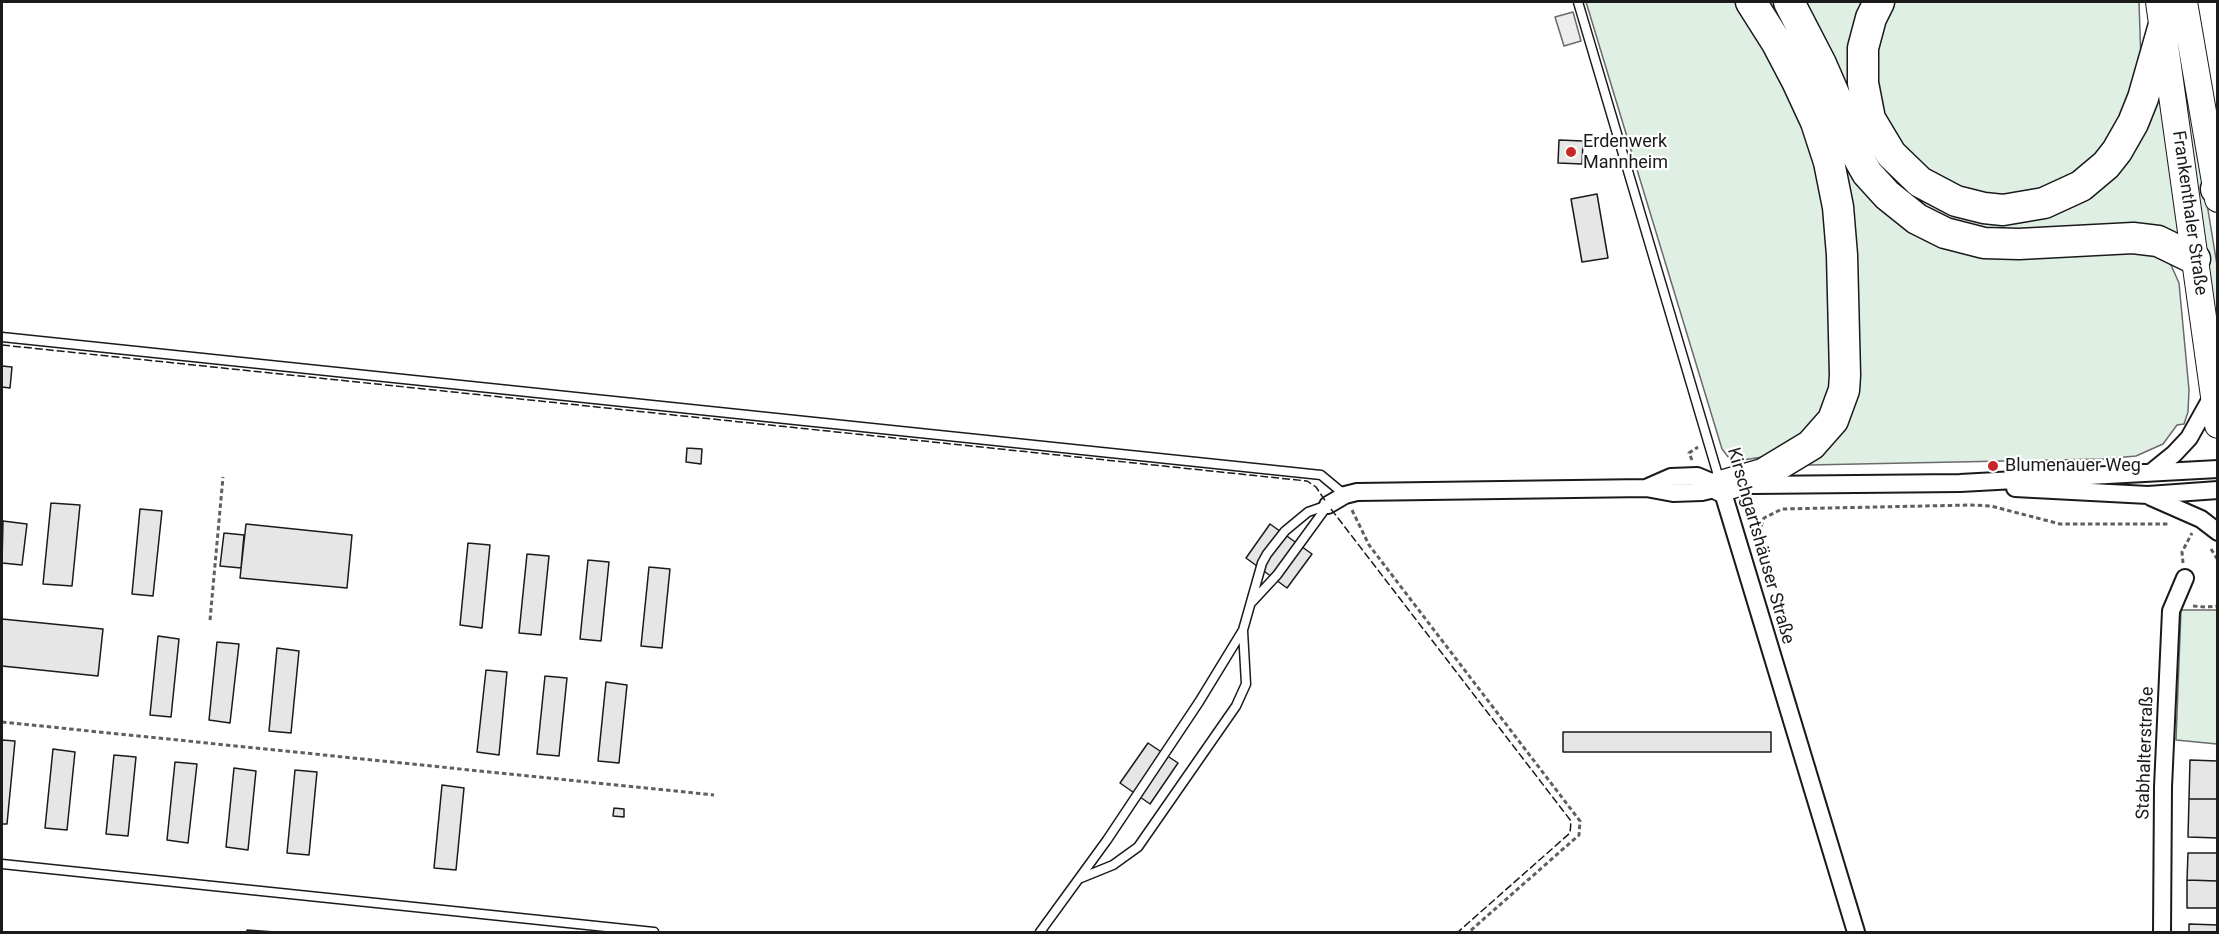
<!DOCTYPE html>
<html>
<head>
<meta charset="utf-8">
<style>
  body { margin:0 }
  #map { position:relative; width:2219px; height:934px; overflow:hidden; background:#fff; font-family:Roboto,sans-serif }
  canvas { display:block }
  .frame { position:absolute; inset:0; border:3px solid #1a1a1a; pointer-events:none }
</style>
</head>
<body>
<div id="map">
<canvas width="2219" height="934"></canvas>
<div class="frame"></div>
</div>
<script>
const g = document.querySelector('canvas').getContext('2d');
g.lineJoin = 'round';
function fillPath(path, color) { g.fillStyle = color; g.fill(path, 'evenodd'); }
const poly = rows => new Path2D(rows.map(r => 'M' + r).join(''));
function trace(path, color, width, dash) { g.strokeStyle = color; g.lineWidth = width; g.lineCap = dash ? 'butt' : 'round'; g.setLineDash(dash || []); g.stroke(path); }
function label(font, color, halo, rows, align = 'center') {
  g.font = font + ' Roboto,sans-serif'; g.lineWidth = 4.5; g.setLineDash([]); g.textBaseline = 'middle'; g.strokeStyle = halo; g.fillStyle = color; for (const [text, x, y, turn = 0] of rows) {
    g.save(); g.translate(x, y); g.rotate((+turn || 0) * Math.PI / 180); g.textAlign = isNaN(turn) ? turn : align; if (halo) g.strokeText(text, 0, 0); g.fillText(text, 0, 0); g.restore();
  }
}
const green = poly([
  [1586,2,1742,2,1818,154,1839,341,1824,418,1776,455,1736,461,1729,458,1722,449,1586,2],
  [1762,2,1781,2,1897,217,2137,249,2163,258,2171,265,2179,283,2189,390,2188,412,2184,424,2177,425,2163,444,2136,456,2103,459,1809,465,1807,462,1823,444,1851,275,1762,2],
  [1800,2,1868,2,1854,67,1926,195,2068,207,2158,74,2182,237,1997,233,1952,224,1918,207,1868,155,1800,2],
  [1888,2,2139,2,2141,61,2133,110,2078,182,1985,202,1915,169,1884,114,1877,83,1876,48,1888,2],
  [2174,2,2217,265,2217,346,2176,41,2174,2],
  [2181,610,2217,610,2217,744,2176,740,2181,610]
]);
fillPath(green, '#e0efe3');
trace(green, '#6a6a6a', 1.5);
const parking = poly([
  [1573,12,1581,41,1564,46,1555,17,1573,12]
]);
fillPath(parking, '#ededed');
trace(parking, '#6a6a6a', 1.5);
const building = poly([
  [1559,140,1583,141,1582,164,1558,163,1559,140],
  [1597,194,1608,258,1582,262,1571,199,1597,194],
  [2,366,12,367,10,388,2,387,2,366],
  [687,448,702,449,701,464,686,462,687,448],
  [51,503,80,505,72,586,43,584,51,503],
  [140,509,162,511,153,596,132,594,140,509],
  [3,521,27,524,22,565,2,563,3,521],
  [246,524,352,535,347,588,240,578,246,524],
  [1270,524,1312,554,1287,588,1246,558,1270,524],
  [224,533,244,535,241,568,220,566,224,533],
  [468,543,490,545,482,628,460,625,468,543],
  [527,554,549,556,541,635,519,633,527,554],
  [588,560,609,562,601,641,580,639,588,560],
  [649,567,670,569,662,648,641,646,649,567],
  [2,619,103,629,98,676,2,666,2,619],
  [158,636,179,639,171,717,150,715,158,636],
  [217,642,239,644,230,723,209,720,217,642],
  [277,648,299,651,291,733,269,731,277,648],
  [486,670,507,672,499,755,477,752,486,670],
  [545,676,567,678,559,756,537,754,545,676],
  [606,682,627,685,619,763,598,761,606,682],
  [1563,732,1771,732,1771,752,1563,752,1563,732],
  [2,740,15,741,7,824,2,824,2,740],
  [1148,743,1178,763,1150,804,1120,783,1148,743],
  [53,749,75,752,67,830,45,828,53,749],
  [114,755,136,757,128,836,106,834,114,755],
  [2190,760,2218,761,2218,799,2189,799,2190,760],
  [175,762,197,764,188,843,167,840,175,762],
  [234,768,256,771,248,850,226,847,234,768],
  [295,770,317,772,309,855,287,853,295,770],
  [442,785,464,788,456,870,434,868,442,785],
  [2189,799,2218,799,2218,838,2188,837,2189,799],
  [614,808,624,809,624,817,613,816,614,808],
  [2188,853,2218,853,2217,881,2187,880,2188,853],
  [2187,880,2218,881,2218,908,2187,908,2187,880],
  [2189,924,2218,925,2218,932,2189,932,2189,924],
  [247,930,275,932,247,932,247,930]
]);
fillPath(building, '#e6e6e6');
trace(building, '#1a1a1a', 1.5);
const lane = poly([
  [1578,2,1720,482],
  [2,337,1321,475,1345,495],
  [1251,603,1277,575,1328,505],
  [2,864,654,932],
  [1081,878,1113,865,1138,847,1236,706,1246,684,1243,631],
  [1040,932,1107,840,1199,702,1243,630,1262,563,1267,554,1285,531,1308,512,1328,505]
]);
const street = poly([
  [2153,471,2174,454,2189,438,2213,395],
  [1753,485,1960,483,2218,469],
  [1721,486,1856,932],
  [1646,488,1671,477,1697,476,1721,486],
  [2015,488,2148,495,2218,490],
  [2151,497,2201,519,2218,532],
  [1328,505,1345,495,1357,492,1646,488,1673,493,1702,492,1727,486],
  [2162,932,2163,787,2171,611,2185,578]
]);
const primary = poly([
  [2159,2,2218,425],
  [2184,2,2218,199]
]);
const highway = poly([
  [1789,2,1821,64,1838,103,1858,157,1867,173,1887,195,1917,219,1945,233,1984,243,2019,244,2133,238,2158,241,2195,259],
  [1879,2,1871,18,1863,48,1863,83,1870,119,1891,154,1920,182,1956,201,1984,208,2003,210,2044,203,2081,186,2106,165,2117,151,2133,123,2143,98,2163,28],
  [2216,189,2218,191],
  [1721,486,1763,474,1811,445,1833,420,1844,390,1845,375,1842,255,1838,207,1829,162,1816,122,1797,81,1777,43,1751,2]
]);
trace(lane, '#1a1a1a', 11);
trace(street, '#1a1a1a', 20);
trace(primary, '#1a1a1a', 28);
trace(highway, '#1a1a1a', 33);
trace(poly([
  [1692,460,1689,453,1698,447],
  [1352,510,1369,545,1580,821,1579,835,1469,932],
  [1752,536,1758,535,1764,518,1782,509,1971,505,1991,506,2060,524,2168,524],
  [2211,549,2218,560],
  [2183,563,2182,552,2192,533],
  [2193,606,2205,607,2218,606],
  [210,620,223,477],
  [2,722,714,795]
]), '#5f5f5f', 3, [4.5, 3]);
trace(lane, '#fff', 8);
trace(street, '#fff', 16);
trace(primary, '#fff', 26);
trace(highway, '#fff', 30);
trace(poly([
  [2,345,1307,481,1316,487,1326,502],
  [1331,509,1571,821,1570,833,1458,932]
]), '#1a1a1a', 1.5, [8, 3]);
for (const [x, y, r, color] of [
  [1571,152,6,"#c62828"],
  [1993,466,6,"#c62828"]
]) { const dot = new Path2D(); dot.arc(x, y, r, 0, 2 * Math.PI); g.fillStyle = color; g.fill(dot); trace(dot, '#fff', 2); }
label('18px', '#1a1a1a', '#fff', [
  ["Erdenwerk",1583,142],
  ["Mannheim",1583,163],
  ["Blumenauer Weg",2005,466]
], 'left');
label('18px', '#1a1a1a', '#fff', [
  ["Frankenthaler Straße",2189,213,82],
  ["Kirschgartshäuser Straße",1760,546,74],
  ["Stabhalterstraße",2146,753,-88]
]);
</script>
</body>
</html>
